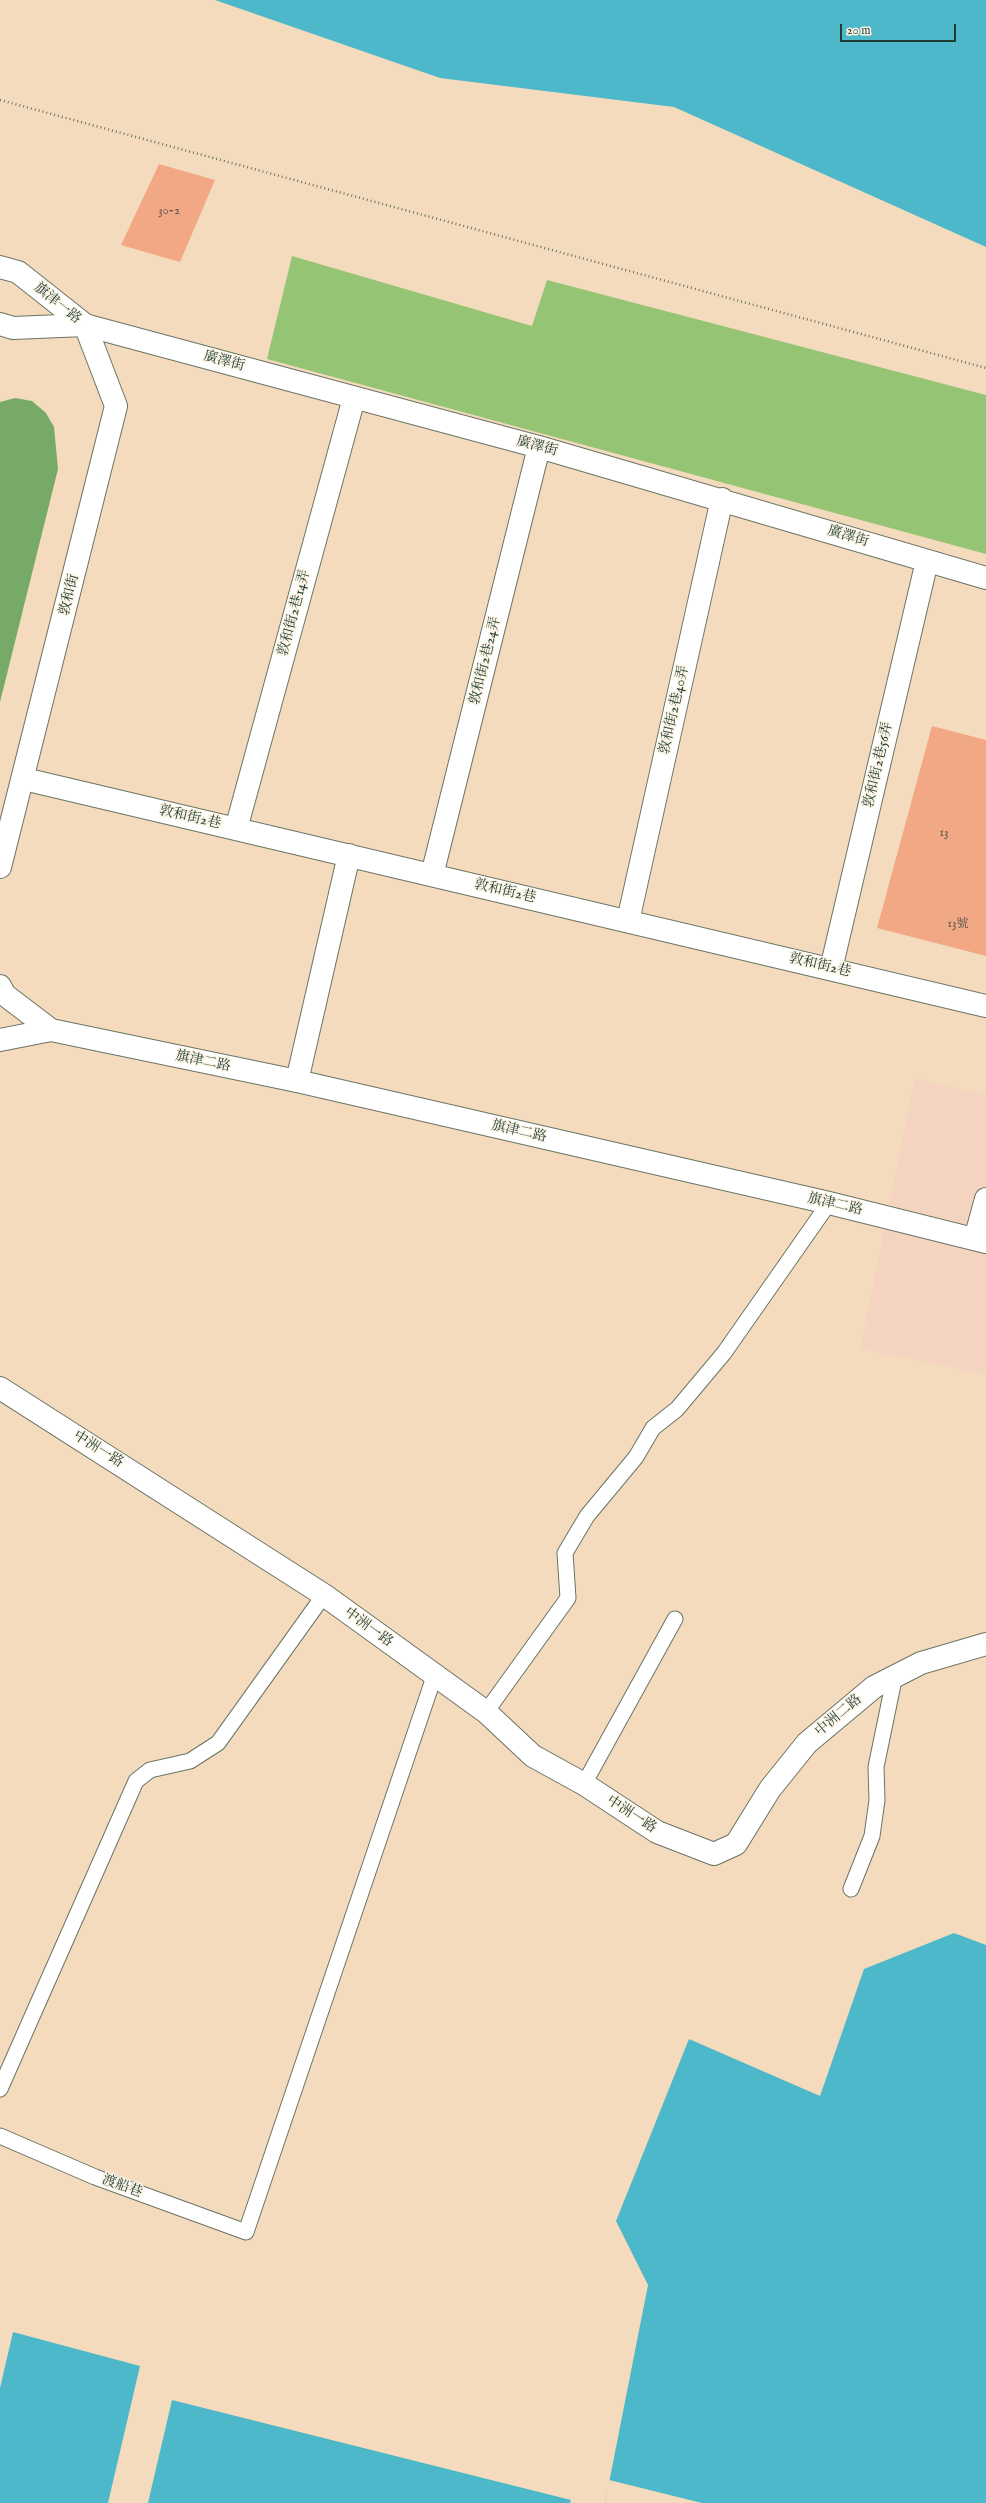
<!DOCTYPE html>
<html>
<head>
<meta charset="utf-8">
<style>
  body { margin:0 }
  #map { position:relative; width:986px; height:2503px; overflow:hidden; background:#f5dbbe; font-family:"IM FELL English",serif }
  canvas { display:block }
  .scale { position:absolute; left:840px; top:24px; width:116px; height:18px; box-sizing:border-box; border:2px solid #1f3d34; border-top:0; padding-left:5px; font-size:12px; line-height:14px; white-space:nowrap; color:#1f3d34; -webkit-text-stroke:3px #fcf5e5; paint-order:stroke }
</style>
</head>
<body>
<div id="map">
<canvas width="986" height="2503"></canvas>
<div class="scale">20 m</div>
</div>
<script>
const g = document.querySelector('canvas').getContext('2d');
g.lineJoin = 'round';
function fillPath(path, color) { g.fillStyle = color; g.fill(path, 'evenodd'); }
const poly = rows => new Path2D(rows.map(r => 'M' + r).join(''));
function trace(path, color, width, dash) { g.strokeStyle = color; g.lineWidth = width; g.lineCap = dash ? 'butt' : 'round'; g.setLineDash(dash || []); g.stroke(path); }
function label(font, color, halo, rows, align = 'center') {
  g.font = font + ' "IM FELL English","Noto Serif TC",serif'; g.lineWidth = 3; g.setLineDash([]); g.textBaseline = 'middle'; g.strokeStyle = halo; g.fillStyle = color; for (const [text, x, y, turn = 0] of rows) {
    g.save(); g.translate(x, y); g.rotate((+turn || 0) * Math.PI / 180); g.textAlign = isNaN(turn) ? turn : align; if (halo) g.strokeText(text, 0, 0); g.fillText(text, 0, 0); g.restore();
  }
}
fillPath(poly([
  [915,1078,986,1095,986,1374,860,1349]
]), '#f4d3c0');
fillPath(poly([
  [292,256,532,326,547,280,986,395,986,554,267,359]
]), '#94c474');
fillPath(poly([
  [15,398,32,401,46,413,54,427,58,469,0,702,0,402]
]), '#7a6');
fillPath(poly([
  [215,0,986,0,986,247,674,107,440,78],
  [954,1933,986,1945,986,2503,605,2503,648,2285,616,2221,689,2039,820,2096,864,1969],
  [13,2332,140,2366,108,2503,0,2503,0,2388],
  [172,2400,571,2500,570,2503,148,2503]
]), '#4db8c9');
fillPath(poly([
  [609,2480,702,2503,605,2503]
]), '#f5dbbe');
fillPath(poly([
  [159,164,215,180,180,262,121,245],
  [932,726,986,740,986,956,877,928]
]), '#f2a885');
const lane = poly([
  [486,1712,568,1598,565,1553,587,1516,636,1457,653,1428,677,1409,724,1353,829,1203],
  [584,1784,675,1619],
  [851,1889,872,1836,877,1800,876,1767,895,1675],
  [0,2089,136,1781,150,1770,190,1761,218,1743,324,1595],
  [0,2136,95,2177,246,2232,434,1677]
]);
const street = poly([
  [85,325,539,447,986,578],
  [24,779,986,1006],
  [236,829,354,398],
  [432,875,539,447],
  [628,921,722,499],
  [831,969,927,561],
  [297,1081,349,855],
  [975,1239,986,1199],
  [0,1388,324,1595,486,1712,533,1756,584,1784,657,1832,714,1854,736,1844,770,1789,807,1743,874,1687,921,1663,986,1644]
]);
const secondary = poly([
  [0,267,18,272,85,325],
  [0,324,13,328,85,325],
  [0,867,116,406,85,325],
  [0,986,5,995,51,1030,297,1081,829,1203,986,1242],
  [0,1040,51,1030]
]);
trace(lane, '#6a7464', 17);
trace(street, '#6a7464', 24);
trace(secondary, '#6a7464', 24);
trace(poly([
  [0,100,986,368]
]), '#6a7464', 2.5, [1, 3]);
trace(lane, '#fff', 15);
trace(street, '#fff', 22);
trace(secondary, '#fff', 22);
label('12px', '#545848', null, [
  ["30-2",169,212],
  ["13",944,834],
  ["13號",958,925]
]);
label('14px', '#1f3d34', '#fcf5e5', [
  ["旗津一路",57,304,39],
  ["廣澤街",224,362,15],
  ["廣澤街",537,447,15],
  ["廣澤街",848,537,17],
  ["敦和街",70,595,-76],
  ["敦和街2巷14弄",295,613,-75],
  ["敦和街2巷24弄",486,661,-76],
  ["敦和街2巷40弄",675,710,-77],
  ["敦和街2巷56弄",879,765,-77],
  ["敦和街2巷",190,818,13],
  ["敦和街2巷",505,892,13],
  ["敦和街2巷",820,966,13],
  ["旗津二路",203,1062,12],
  ["旗津二路",519,1132,13],
  ["旗津二路",835,1205,13],
  ["中洲一路",98,1450,32],
  ["中洲一路",368,1628,36],
  ["中洲二路",839,1716,-40],
  ["中洲一路",631,1815,33],
  ["渡船巷",122,2187,20]
]);
</script>
</body>
</html>
